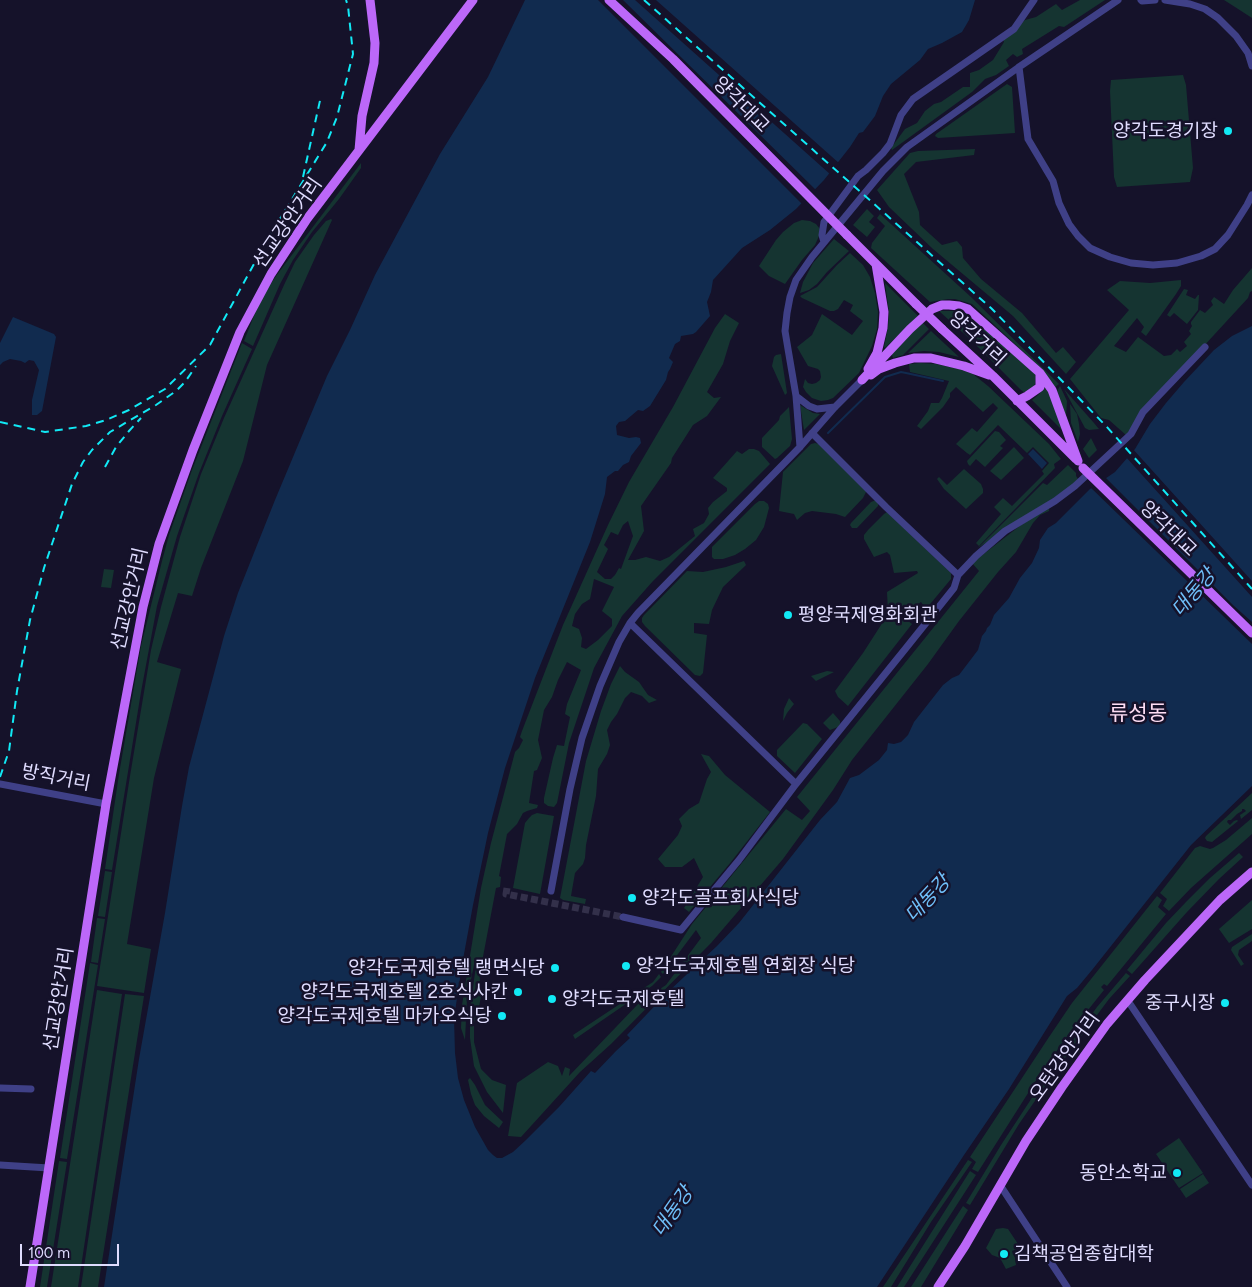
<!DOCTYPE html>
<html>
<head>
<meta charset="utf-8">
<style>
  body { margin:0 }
  #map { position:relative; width:1252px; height:1287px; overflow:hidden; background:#15122a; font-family:Figtree,sans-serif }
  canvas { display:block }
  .scale { position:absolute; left:20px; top:1244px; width:99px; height:22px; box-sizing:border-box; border:2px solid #dfdcfe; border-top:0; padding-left:6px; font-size:15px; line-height:18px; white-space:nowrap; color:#dfdcfe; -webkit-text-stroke:4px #15122a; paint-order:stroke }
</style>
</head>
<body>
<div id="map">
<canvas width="1252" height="1287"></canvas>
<div class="scale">100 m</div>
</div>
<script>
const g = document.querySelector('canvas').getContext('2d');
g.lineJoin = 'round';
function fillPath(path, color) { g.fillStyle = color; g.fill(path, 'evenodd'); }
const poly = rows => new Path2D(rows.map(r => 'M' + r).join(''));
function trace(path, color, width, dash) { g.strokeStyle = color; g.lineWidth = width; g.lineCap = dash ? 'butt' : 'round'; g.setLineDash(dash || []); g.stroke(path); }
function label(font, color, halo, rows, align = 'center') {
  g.font = font + ' Figtree,"Noto Sans KR",sans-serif'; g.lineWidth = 5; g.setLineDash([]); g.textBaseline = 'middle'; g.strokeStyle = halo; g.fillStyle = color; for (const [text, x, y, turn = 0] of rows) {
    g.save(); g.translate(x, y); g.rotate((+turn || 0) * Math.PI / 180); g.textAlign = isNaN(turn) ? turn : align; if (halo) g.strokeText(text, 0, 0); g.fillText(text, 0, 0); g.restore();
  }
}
fillPath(poly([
  [1080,0,1105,0,1064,27,1059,26,1022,49,1023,54,1017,57,1013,54,1006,60,1009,66,996,75,985,79,972,92,892,150,891,148,905,129,917,123,925,111,934,104,941,102,963,87,970,87,970,73,979,70,993,60,1004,42,1003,39,1025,20,1036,17,1056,4,1062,10],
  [1224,0,1252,0,1252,18,1235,7],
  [1183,75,1186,85,1193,168,1190,182,1117,187,1114,177,1110,91,1111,80],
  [1007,84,1012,87,1015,133,938,138,935,136,936,134],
  [975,149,974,155,916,162,904,174,919,212,920,225,942,245,957,241,962,247,963,258,981,279,1022,313,1056,353,1063,347,1076,362,1066,374,1013,316,933,249,889,207,877,190,910,153,918,151],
  [361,163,361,168,339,199,312,232,293,260,280,284,253,346,244,341,261,298,276,276],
  [867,209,874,216,869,222,875,227,867,237,853,225],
  [880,214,971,297,1059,384,1054,388,1043,371,1035,363,972,304,955,299,948,299,930,302,871,248,872,243,885,226,877,218],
  [331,219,332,220,267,365,243,461,201,568,192,596,178,593,157,662,181,669,154,778,127,944,151,949,144,993,97,986,130,776,151,650,161,607,180,537,201,474,224,418,284,285,295,262,314,235,326,221],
  [802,220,810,221,816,224,820,229,819,236,815,245,802,260,785,284,769,276,759,266,776,240,783,232,794,223],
  [834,239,849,251,827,272,817,284,809,290,800,293,803,282,813,263],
  [850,253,863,265,870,277,875,293,878,312,877,329,872,346,859,373,833,398,828,400,821,401,812,398,806,392,803,387,805,379,808,383,812,384,816,383,820,380,821,377,820,371,818,369,808,366,797,347,812,335,822,314,852,335,863,321,850,311,853,305,844,300,838,309,834,311,830,311,802,298,800,296,817,287,837,265],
  [1252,268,1252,291,1250,292,1248,298,1202,348,1126,435,1109,420,1101,418,1070,379,1129,310,1107,290,1120,281,1150,283,1181,280,1181,286,1176,294,1146,336,1141,332,1144,327,1137,318,1114,346,1126,352,1138,337,1164,356,1171,355,1177,349,1180,352,1187,346,1184,342,1191,334,1189,331,1192,326,1191,324,1191,322,1200,310,1205,313,1213,305,1211,301,1214,297,1224,304,1233,290],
  [885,283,918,316,885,348,884,347,888,327,889,312],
  [1184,289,1188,290,1186,295,1195,299,1198,295,1199,295,1198,310,1187,324,1174,313,1170,317,1167,315],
  [939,311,955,311,964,312,972,316,1034,373,1036,376,1035,384,1033,388,1025,393,1021,390,972,341],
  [725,314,739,323,730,341,723,364,707,392,714,398,721,397,707,416,693,425,672,458,671,463,641,506,644,531,628,560,635,560,646,557,660,561,669,557,695,536,693,529,704,523,709,514,708,508,713,502,727,491,727,488,713,478,737,451,742,454,749,449,754,449,759,451,770,464,653,581,622,616,594,668,569,743,557,803,554,807,548,806,544,803,544,798,553,758,557,745,564,746,570,717,565,714,567,704,581,670,567,662,558,680,552,697,544,710,538,740,542,758,537,770,534,771,529,803,538,805,537,808,527,811,523,813,517,824,507,834,499,876,501,877,500,887,496,888,482,962,475,960,474,965,467,999,465,1040,461,1028,462,1005,481,888,491,843,515,752,519,748,523,740,520,737,522,731,563,625,608,525,629,482,673,407,715,328],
  [628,521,633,536,621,569,619,568,615,575,611,579,605,579,597,572,608,549,604,545,611,532,618,535,623,525],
  [594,579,614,587,602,611,612,619,612,626,598,640,586,649,581,647,582,638,579,629,572,626,575,614,582,604,590,599],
  [922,322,929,329,903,355,893,358,892,355,892,353],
  [931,331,959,357,939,352,924,351,908,353],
  [242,343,252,349,222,416,199,473,177,536,157,606,141,692,112,870,105,869,119,774,141,646,162,561,169,535,192,470],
  [781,354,787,393,785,395,772,366,774,357,776,355],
  [920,363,936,364,959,369,973,374,988,386,1049,444,1061,459,1054,464,1055,468,979,546,976,543,1001,514,994,507,1003,498,1012,506,1044,474,1042,471,1049,463,1033,447,1027,453,998,425,970,455,967,453,956,444,972,428,977,432,998,408,993,403,983,412,956,387,950,393,950,397,943,407,921,429,917,426,928,411,931,403,939,403,942,398,949,381,910,372,909,364],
  [1060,386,1067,401,1066,416,1057,391],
  [1044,388,1047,389,1065,433,1032,400,1037,396,1040,393,1042,389],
  [1064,389,1094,423,1099,429,1089,430,1085,428],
  [1070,404,1077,414,1079,424,1080,434,1078,442,1071,423],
  [800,405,813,413,820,414,804,430],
  [789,407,792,439,790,446,777,458,775,459,762,447,762,438,779,420,780,416],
  [995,431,999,432,1006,440,1000,446,1003,448,985,467,976,459,970,466,968,464,967,461],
  [1091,438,1097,450,1089,458,1083,449],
  [815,443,819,444,866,489,866,492,863,498,845,517,836,514,812,511,805,513,797,520,794,514,779,511,783,472,811,444],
  [1014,447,1024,458,1001,480,990,471],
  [1068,465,1076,473,1076,476,1078,479,1072,486,978,548,1043,483,1047,485],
  [964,469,981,484,983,489,983,493,966,509,944,489,937,479,939,477,947,485],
  [876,500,878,504,878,506,857,528,852,528,850,525,851,523,871,502],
  [759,501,764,501,768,504,769,508,764,527,756,540,745,549,735,555,723,559,714,559,712,557,712,547,755,504],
  [1049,507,1049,511,1040,515,1033,523,1016,552,998,572,959,621,928,664,852,760,833,790,783,859,711,943,611,1044,580,1072,521,1137,508,1136,517,1083,548,1062,558,1066,562,1076,565,1067,570,1069,569,1076,640,1002,666,985,701,938,696,930,663,974,661,972,692,924,786,809,802,820,810,811,797,797,979,571,972,563,1021,525],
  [887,512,951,573,951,579,926,609,921,602,902,616,912,624,848,706,838,697,835,691,863,653,881,625,888,612,887,592,918,573,917,571,894,573,890,555,887,552,874,557,864,539,864,535,868,530,884,514],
  [744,561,746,565,744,567,723,587,712,610,709,624,694,623,694,633,707,635,703,673,700,676,695,675,645,626,642,622,642,618,644,615,687,571,703,572,726,567],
  [104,569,114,570,111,588,101,587],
  [620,666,625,672,639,682,648,695,657,700,649,703,642,696,631,692,625,698,617,714,611,722,607,730,610,745,607,754,598,769,596,796,586,845,585,858,583,864,575,873,571,896,586,899,585,904,563,900,560,898,586,761,601,711,611,684],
  [827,671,834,672,816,681,811,676],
  [789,698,794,704,787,713,783,721,784,709],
  [833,713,840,721,840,724,838,727,830,730,823,723],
  [803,723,807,724,822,739,795,773,777,756,777,750],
  [701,754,709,756,725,775,770,812,731,862,689,912,684,908,703,877,694,858,682,867,665,867,658,859,678,835,682,826,679,819,689,809,699,803,707,779,711,772],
  [1252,793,1252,810,1241,819,1240,815,1246,811,1244,809,1242,809,1242,811,1237,814,1231,820,1228,820,1227,822,1230,825,1234,821,1237,820,1238,821,1212,842,1207,841,1205,838,1206,836],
  [537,813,554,816,540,894,513,888,525,823,529,818,532,815],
  [1252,818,1252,834,1191,888,1169,911,1163,906,1167,899,1160,893,1195,848,1200,846,1210,849,1213,848,1226,840],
  [1239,853,1243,857,1219,879,1187,912,1132,974,1127,970,1166,923,1186,902,1210,878],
  [105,871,112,872,105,917,98,916],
  [1157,896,1162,900,1158,907,1166,914,1107,986,1104,984,1101,987,1104,990,1068,1035,1037,1079,978,1172,972,1169,976,1162,970,1157,1049,1037,1072,1003],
  [1252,900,1252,929,1229,943,1219,929],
  [97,918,105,919,98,963,91,962],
  [1252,934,1252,941,1239,950,1238,955,1244,964,1241,966,1231,950,1232,947],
  [90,963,98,965,67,1159,60,1158],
  [476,966,479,967,481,996,478,1013,474,1023,474,1042,481,1069,492,1080,506,1085,503,1113,487,1092,474,1066,470,1038,470,1008],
  [1126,973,1130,976,1109,999,1059,1066,1019,1124,970,1205,966,1203,1001,1145,1041,1084,1097,1007],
  [659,974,661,977,652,986,575,1039,573,1035,641,990,653,982],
  [97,990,122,994,78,1287,51,1287],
  [125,994,144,996,98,1287,81,1287],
  [470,1078,475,1085,485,1105,503,1122,499,1128,484,1116,475,1105,471,1094,468,1080],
  [1179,1138,1203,1173,1179,1188,1156,1154],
  [968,1160,972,1162,931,1222,891,1287,883,1287],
  [59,1161,67,1162,47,1287,40,1287],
  [970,1171,976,1175,904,1287,897,1287],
  [1203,1174,1209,1183,1186,1198,1180,1189],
  [963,1206,968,1210,921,1287,911,1287],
  [1003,1228,1008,1229,1018,1244,1019,1248,1012,1251,1015,1258,1016,1265,1006,1269,1000,1258,992,1255,986,1248,996,1229]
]), '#153431');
fillPath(poly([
  [525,0,975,0,969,20,962,32,942,43,928,49,920,60,891,84,883,96,875,116,863,132,859,133,850,147,824,180,796,209,770,230,742,248,713,280,711,292,707,302,710,316,696,332,693,334,681,336,680,341,675,344,669,358,673,362,670,369,668,372,666,380,650,406,643,411,638,410,625,421,619,422,616,426,617,435,629,438,636,437,640,438,641,443,631,456,629,462,623,465,618,471,615,471,607,477,605,494,590,542,535,678,505,768,488,833,473,905,462,965,454,1018,455,1053,458,1078,464,1100,475,1127,488,1150,493,1155,497,1158,502,1158,513,1152,526,1140,559,1107,591,1071,595,1073,616,1051,630,1038,627,1035,668,992,717,946,739,923,820,820,837,802,850,778,859,775,879,760,887,750,888,743,894,744,901,742,908,735,914,722,943,685,952,678,959,675,978,650,982,636,986,631,987,628,990,625,994,615,1009,598,1020,578,1032,563,1039,548,1040,540,1048,528,1056,523,1090,489,1115,472,1135,449,1150,424,1166,403,1184,382,1214,350,1232,336,1252,326,1252,786,1191,845,1092,970,1077,988,1067,996,1009,1089,964,1155,877,1287,104,1287,139,1059,165,913,182,806,189,767,224,636,238,593,275,500,327,376,350,330,375,275,440,154,488,77],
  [13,317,54,334,56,337,42,411,37,415,32,415,32,400,39,370,34,361,29,360,25,363,21,361,10,359,3,362,0,365,0,343],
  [1033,449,1047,463,1042,469,1028,454]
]), '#112b4f');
fillPath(poly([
  [598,0,623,0,817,191,803,205],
  [635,0,656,0,840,164,831,175],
  [1132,448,1252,581,1252,597,1125,456],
  [1104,476,1233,605,1252,622,1252,644,1089,486]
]), '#15122a');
trace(poly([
  [828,433,885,377,901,372,906,373,943,381]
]), '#112b4f', 2);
trace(poly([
  [507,888,506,894,623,917]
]), '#33304a', 7, [7, 3.5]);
trace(poly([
  [1141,0,1142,1,1155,0],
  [1165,0,1190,4,1205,9,1218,18,1236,36,1248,53,1252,66],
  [1019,67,1028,139,1053,181,1059,203,1069,224,1078,236,1090,248,1110,257,1131,263,1153,265,1177,263,1201,256,1215,249,1228,235,1247,205,1252,195],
  [824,242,822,235,824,222,858,176,866,170,883,153,890,144,901,115,913,99,1014,29,1034,0],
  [796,396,800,447],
  [835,407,817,409,809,406,796,396,788,349,785,331,787,313,790,297,796,280,812,257,883,171,907,147,1019,67,1118,0],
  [958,575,976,556,1005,531,1055,501,1075,486,1131,434,1143,412,1205,347],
  [630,623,796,784,906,648,954,588,958,575,886,507,812,433],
  [0,784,106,804],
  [551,891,570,789,582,738,600,686,619,642,630,623,638,613,800,447,835,407,862,380],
  [623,917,681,930,739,860,796,784],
  [1128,1001,1252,1185],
  [0,1088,31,1089],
  [0,1165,49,1168],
  [1000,1185,1067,1287]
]), '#3f4087', 7);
trace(poly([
  [359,150,362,116,374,63,375,43,370,0],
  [847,235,916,304],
  [942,329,993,376,1076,459],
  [868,369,877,353,883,328,884,312,876,264],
  [871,375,879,369,895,363,914,358,931,358,964,366,989,375],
  [862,380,910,329,932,309,942,305,949,305,959,306,968,309,1040,373,1052,390,1078,461],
  [1017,401,1027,396,1040,387,1040,373],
  [30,1287,106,804,143,607,159,544,193,450,240,332,271,274,307,219,473,0],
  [938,1287,965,1246,1026,1141,1062,1087,1107,1024,1145,980,1220,900,1252,872]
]), '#bc68f9', 9);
trace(poly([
  [644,0,882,211,991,308,1106,426,1252,589],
  [303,177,321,96],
  [0,422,45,432,86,426,106,420,129,410,165,389,210,345,267,240,327,142,337,117,353,54,348,6,346,0],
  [105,467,116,447,129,431,141,418],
  [0,777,9,751,17,691,30,620,44,568,72,484,83,462,92,450,110,432,156,405,176,391,185,382,196,366]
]), '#11e9f5', 2, [8, 6]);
trace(poly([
  [609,0,673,59,847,235],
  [916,304,942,329],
  [1083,468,1252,633]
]), '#bc68f9', 9);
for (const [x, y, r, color] of [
  [1228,131,5,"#11e9f5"],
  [788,615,5,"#11e9f5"],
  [632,898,5,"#11e9f5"],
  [626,966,5,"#11e9f5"],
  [555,968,5,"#11e9f5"],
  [518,992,5,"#11e9f5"],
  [552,999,5,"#11e9f5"],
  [1225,1003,5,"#11e9f5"],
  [502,1016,5,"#11e9f5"],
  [1177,1173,5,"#11e9f5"],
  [1004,1254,5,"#11e9f5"]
]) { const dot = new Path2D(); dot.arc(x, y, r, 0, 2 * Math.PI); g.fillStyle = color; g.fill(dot); trace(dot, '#15122a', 2); }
label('19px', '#dfdcfe', '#15122a', [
  ["양각대교",741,105,45],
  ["선교강안거리",288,223,-55],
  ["양각거리",977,339,43],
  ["양각대교",1168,529,44],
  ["선교강안거리",130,599,-77],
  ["방직거리",56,778,11],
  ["선교강안거리",59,999,-81],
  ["오탄강안거리",1065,1057,-54]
]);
label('19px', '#dfdcfe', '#15122a', [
  ["양각도경기장",1218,131],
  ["평양국제영화회관",798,615,"left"],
  ["양각도골프회사식당",642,898,"left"],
  ["양각도국제호텔 연회장 식당",636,966,"left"],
  ["양각도국제호텔 랭면식당",545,968],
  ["양각도국제호텔 2호식사칸",508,992],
  ["양각도국제호텔",562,999,"left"],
  ["중구시장",1215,1003],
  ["양각도국제호텔 마카오식당",492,1016],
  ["동안소학교",1167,1173],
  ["김책공업종합대학",1014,1254,"left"]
], 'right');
label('italic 20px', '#6fbff9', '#15122a', [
  ["대동강",1194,593,-50],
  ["대동강",928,899,-47],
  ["대동강",673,1212,-55]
]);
label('21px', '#fedef4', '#15122a', [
  ["류성동",1138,714]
]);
</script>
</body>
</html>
